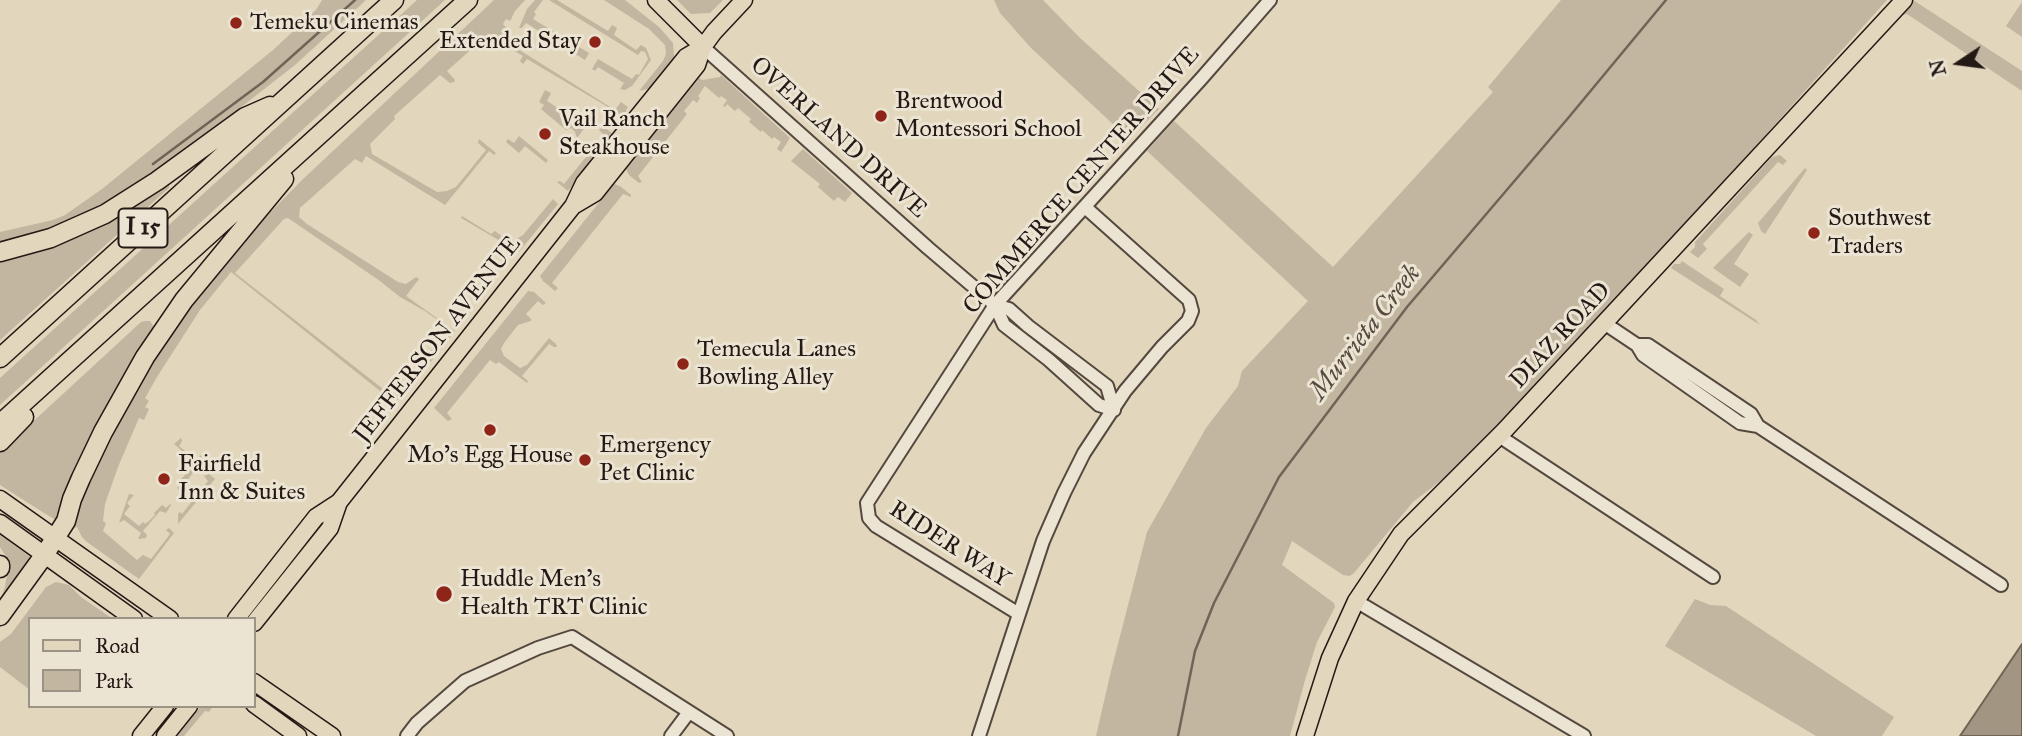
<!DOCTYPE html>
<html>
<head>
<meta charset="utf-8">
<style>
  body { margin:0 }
  #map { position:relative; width:2022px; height:736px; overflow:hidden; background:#e2d6bc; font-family:"IM FELL Great Primer",serif }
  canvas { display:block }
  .legend { position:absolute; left:28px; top:617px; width:228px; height:91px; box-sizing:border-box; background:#ece4d3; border:2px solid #9c9387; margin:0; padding:9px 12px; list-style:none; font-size:21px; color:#251915 }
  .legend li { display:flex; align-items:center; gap:14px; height:35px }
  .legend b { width:35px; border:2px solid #9c9387 }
  .north { position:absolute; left:1924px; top:28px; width:70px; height:70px; -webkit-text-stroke:5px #ece4d3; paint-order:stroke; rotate:257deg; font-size:19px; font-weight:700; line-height:28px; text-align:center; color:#251915 }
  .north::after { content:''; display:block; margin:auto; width:24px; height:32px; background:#251915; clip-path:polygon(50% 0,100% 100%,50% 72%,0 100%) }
</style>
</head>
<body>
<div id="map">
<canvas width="2022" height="736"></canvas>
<ul class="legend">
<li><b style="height:9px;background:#e2d6bc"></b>Road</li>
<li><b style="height:19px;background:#c2b6a0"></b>Park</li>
</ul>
<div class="north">N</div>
</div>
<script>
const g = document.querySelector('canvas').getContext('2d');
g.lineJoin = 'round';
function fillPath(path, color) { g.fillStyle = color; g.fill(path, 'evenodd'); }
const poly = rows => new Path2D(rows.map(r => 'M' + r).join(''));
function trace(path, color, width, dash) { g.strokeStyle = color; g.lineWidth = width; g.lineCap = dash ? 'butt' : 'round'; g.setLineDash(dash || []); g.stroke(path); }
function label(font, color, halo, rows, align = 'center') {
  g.font = font + ' "IM FELL Great Primer",serif'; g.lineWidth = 6; g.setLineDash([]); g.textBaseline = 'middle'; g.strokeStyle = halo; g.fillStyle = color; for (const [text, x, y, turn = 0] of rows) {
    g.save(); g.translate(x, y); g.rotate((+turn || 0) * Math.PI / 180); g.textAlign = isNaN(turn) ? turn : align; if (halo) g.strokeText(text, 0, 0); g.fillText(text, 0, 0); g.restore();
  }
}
fillPath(poly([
  [322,0,366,0,295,65,167,165,96,210,38,234,0,243,0,232,53,220,65,215,102,189,273,50,316,10],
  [417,0,445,0,0,405,0,378],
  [494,0,525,0,515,11,510,21,506,19,503,24,507,29,502,39,615,110,621,102,628,107,626,110,627,118,622,124,611,115,608,116,605,114,608,107,527,59,523,64,520,61,523,56,491,37,485,37,447,71,455,80,454,82,450,83,440,75,394,116,395,119,370,144,372,154,437,192,447,191,456,187,486,150,478,143,479,139,496,153,494,155,489,151,445,205,366,156,362,163,355,159,300,208,299,217,307,224,398,282,406,284,416,277,419,279,406,296,455,331,448,340,443,336,449,328,425,311,400,297,380,281,288,218,284,219,235,273,392,396,400,389,403,393,395,403,231,272,200,310,157,377,145,398,149,401,145,407,149,409,144,420,139,418,118,467,105,504,103,521,106,523,103,531,137,560,143,555,151,559,170,534,166,530,169,528,174,533,139,579,87,542,82,537,77,527,74,528,74,524,83,494,100,452,136,385,203,289,247,236,302,180],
  [535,0,543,0,534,12,536,14,533,19,589,53,585,60,526,23,522,28,519,28,527,9],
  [549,0,557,0,608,31,612,25,617,28,614,35,636,50,641,45,646,48,651,60,632,86,625,90,620,89,624,83,598,67,595,71,592,69,598,59,632,79,636,74,639,75,648,59,645,52,641,51,638,55],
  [604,0,625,0,659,27,673,43,674,56,677,58,650,90,648,89,639,91,663,61,666,54,665,45,649,29],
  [677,0,723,0,710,13,691,14],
  [994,0,1043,0,1080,38,1159,109,1129,139,1031,48,1000,13],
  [1561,0,1887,0,1677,233,1470,458,1413,502,1354,573,1350,576,1343,575,1292,541,1282,565,1334,603,1335,607,1317,642,1305,680,1290,736,1096,736,1111,671,1147,532,1206,428,1238,386,1242,371,1308,301,1147,151,1174,121,1333,267,1493,92,1488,87],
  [1913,0,2022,71,2022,91,1907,14,1898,16],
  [2022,2,2022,37,2006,26],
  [721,75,790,138,781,152,777,149,781,142,774,137,772,139,762,130,761,132,749,122,751,119,738,108,735,111,727,104,725,107,723,106,727,100,721,96,719,98,705,86,698,96,700,98,697,103,693,100,684,111,687,114,638,176,642,182,639,183,629,175,626,169,699,78,702,80,720,77],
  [545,90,551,93,547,101,586,126,577,138,575,132,571,128,566,130,541,109,544,105,539,102],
  [603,126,614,135,568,191,557,182,560,181,564,184,604,135,599,130],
  [519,136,548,160,546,163,525,146,519,153,506,142,508,139,514,143],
  [803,149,852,193,845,202,838,197,834,201,818,187,820,184,791,161],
  [1780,155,1787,161,1783,165,1778,162,1703,244,1707,249,1698,258,1690,252,1695,247,1695,242,1772,157],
  [1805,168,1807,170,1765,234,1761,231,1758,223],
  [166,184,169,184,169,188,0,340,0,261,33,253,83,235,137,205],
  [614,184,620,186,631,195,631,197,623,194,552,283,558,288,555,291,543,281,540,276],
  [553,199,558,204,519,252,461,218,462,216,491,234,495,231,507,240,513,241,523,235],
  [1749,232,1753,235,1734,264,1749,274,1740,287,1713,268],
  [1682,261,1724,289,1720,296,1756,320,1760,325,1671,268,1674,264,1680,264],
  [528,291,534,292,546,303,543,305,538,301,526,314,531,319,531,321,518,325,504,343,501,349,504,356,520,368,527,365,549,338,556,344,557,347,554,347,549,344,522,376,528,381,527,383,499,362,496,364,490,360,447,413,452,419,448,421,434,408],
  [145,321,150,321,155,329,61,519,54,519,44,513,0,485,0,452,141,322],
  [434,347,439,351,415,382,410,378],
  [181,438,182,441,179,446,196,460,201,455,202,460,180,491,177,488,180,484,178,482,193,467,192,465,195,462,174,444],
  [209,474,215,479,178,524,178,514,180,512,182,514,208,481,204,476],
  [129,494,134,495,127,503,130,506,124,514,139,526,143,522,145,524,149,521,155,515,154,513,162,505,166,508,170,504,171,505,166,513,160,511,143,531,147,535,146,538,138,539,141,533,124,520,119,523],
  [0,535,30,557,27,564,0,601,5,587,7,574,5,555,0,547],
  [56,582,69,585,81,597,113,619,30,619,30,690,0,667,0,642,11,634,46,587],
  [1695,599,1710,605,1726,606,1894,717,1882,736,1816,736,1665,646],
  [201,706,213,706,209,712,205,711,184,736,177,736]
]), '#c2b6a0');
const water = poly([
  [2022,644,2022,736,1960,736,2022,644]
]);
fillPath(water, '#a29683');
trace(water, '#706457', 2);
trace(poly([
  [153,164,263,82,355,0],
  [1178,736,1195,651,1214,603,1279,477,1407,307,1569,117,1666,0]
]), '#706457', 2.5);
const minor = poly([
  [703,47,928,248,995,305,1004,325,1049,360,1099,405,1114,410],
  [995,305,1009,309,1028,326,1107,386,1114,410],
  [1604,323,1637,345,1643,355,1740,423,1758,426,2001,585],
  [1637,345,1648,345,1751,414,1758,426],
  [1499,436,1713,577],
  [1356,601,1584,736],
  [1019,614,876,526,869,518,867,503,995,305,1201,79,1270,0],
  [407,736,417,723,465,681,538,648,572,637,727,736],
  [671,736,689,712],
  [979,736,1043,541,1064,493,1084,453,1125,391,1162,347,1188,321,1192,311,1189,300,1085,207]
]);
const major = poly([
  [656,0,703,47],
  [573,206,595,193,697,65,703,47,714,32,744,0],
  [0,499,170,619],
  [0,523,134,619],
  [236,619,316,517,339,502],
  [254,623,330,528,339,502,573,206,584,183,686,57,703,47],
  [254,682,332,736],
  [254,704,298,736],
  [141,736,165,706],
  [165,736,189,706],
  [1305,736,1330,658,1356,601,1401,534,1504,431,1904,0]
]);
const highway = poly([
  [0,252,51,238,105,214,157,181,245,117,270,106],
  [0,358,394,0],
  [0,424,468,0],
  [0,442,24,417],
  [0,565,0,568],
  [0,616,45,554,66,521,72,499,81,478,103,432,145,357,184,300,284,179]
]);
trace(minor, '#54483f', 16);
trace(major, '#251915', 19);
trace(highway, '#251915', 21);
trace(minor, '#ece4d3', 12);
trace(major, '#e2d6bc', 16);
trace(highway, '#e2d6bc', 18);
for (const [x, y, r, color] of [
  [236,23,7,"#8f2418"],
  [595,42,7,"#8f2418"],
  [881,116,7,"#8f2418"],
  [545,134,7,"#8f2418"],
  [1814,233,7,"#8f2418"],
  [683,364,7,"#8f2418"],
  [490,430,7,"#8f2418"],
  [585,460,7,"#8f2418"],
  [164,479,7,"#8f2418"],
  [444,594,9,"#8f2418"]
]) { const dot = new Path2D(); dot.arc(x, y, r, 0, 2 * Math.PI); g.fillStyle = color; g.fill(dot); trace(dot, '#ece4d3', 2.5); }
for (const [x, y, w] of [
  [143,228,49]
]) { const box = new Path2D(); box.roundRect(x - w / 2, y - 19.5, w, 39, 5); g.fillStyle = '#ece4d3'; g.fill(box); trace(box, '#251915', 2); }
label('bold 23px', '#251915', null, [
  ["I 15",143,228]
]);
label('24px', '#251915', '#ece4d3', [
  ["Temeku Cinemas",250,23],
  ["Extended Stay",581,42,"right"],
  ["Brentwood",895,102],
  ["Montessori School",895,130],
  ["Vail Ranch",559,120],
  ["Steakhouse",559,148],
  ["Southwest",1828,219],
  ["Traders",1828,247],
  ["Temecula Lanes",697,350],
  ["Bowling Alley",697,378],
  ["Emergency",599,446],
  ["Pet Clinic",599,474],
  ["Mo's Egg House",490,456,"center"],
  ["Fairfield",178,465],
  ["Inn & Suites",178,493],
  ["Huddle Men's",460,580],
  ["Health TRT Clinic",460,608]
], 'left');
label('24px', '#251915', '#ece4d3', [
  ["OVERLAND DRIVE",838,138,42],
  ["COMMERCE CENTER DRIVE",1082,181,-49],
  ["DIAZ ROAD",1561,336,-47],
  ["JEFFERSON AVENUE",438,340,-52],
  ["RIDER WAY",949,545,33]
]);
label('italic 26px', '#574b41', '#ece4d3', [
  ["Murrieta Creek",1366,333,-52]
]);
</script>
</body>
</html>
